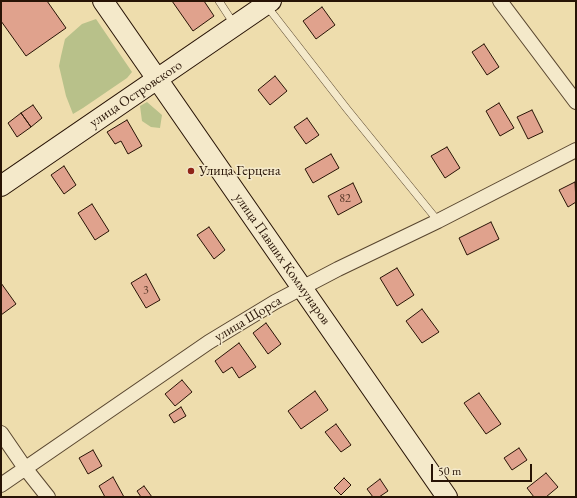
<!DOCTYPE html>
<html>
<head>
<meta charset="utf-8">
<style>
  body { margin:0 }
  #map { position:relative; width:577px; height:498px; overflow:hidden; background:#eeddad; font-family:"EB Garamond",serif }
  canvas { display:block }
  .frame { position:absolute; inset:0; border:2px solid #271305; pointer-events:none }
  .scale { position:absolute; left:431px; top:464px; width:101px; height:18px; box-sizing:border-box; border:2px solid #271305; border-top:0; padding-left:5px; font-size:12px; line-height:14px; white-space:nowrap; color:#271305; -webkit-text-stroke:3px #f4e9ca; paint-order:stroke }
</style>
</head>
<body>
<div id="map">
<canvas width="577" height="498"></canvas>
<div class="frame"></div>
<div class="scale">50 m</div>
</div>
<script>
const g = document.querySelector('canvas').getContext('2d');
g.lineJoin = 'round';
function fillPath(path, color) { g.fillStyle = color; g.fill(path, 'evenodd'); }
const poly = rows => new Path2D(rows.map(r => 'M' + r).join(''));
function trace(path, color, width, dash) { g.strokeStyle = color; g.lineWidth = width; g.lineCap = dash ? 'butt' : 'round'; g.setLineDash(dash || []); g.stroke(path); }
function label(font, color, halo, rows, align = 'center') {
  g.font = font + ' "EB Garamond",serif'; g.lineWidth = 3; g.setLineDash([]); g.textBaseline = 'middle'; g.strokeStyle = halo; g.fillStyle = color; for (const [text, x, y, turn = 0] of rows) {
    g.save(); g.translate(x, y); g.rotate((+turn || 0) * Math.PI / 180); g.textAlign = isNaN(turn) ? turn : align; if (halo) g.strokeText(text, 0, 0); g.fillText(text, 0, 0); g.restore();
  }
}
fillPath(poly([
  [96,19,132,72,127,78,83,108,73,114,66,96,59,66,61,56,65,39,82,24],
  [147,102,162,115,160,128,151,127,142,121,140,106]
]), '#b8c18a');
const building = poly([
  [1,1,47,1,66,28,26,56,1,21,1,1],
  [172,1,204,1,214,16,193,31,172,1],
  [322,7,335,25,316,39,303,21,322,7],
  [484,44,499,67,487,75,472,52,484,44],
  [275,76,287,91,270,105,258,90,275,76],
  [499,103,514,128,500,136,486,111,499,103],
  [33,105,42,118,31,127,21,113,33,105],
  [532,110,543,132,528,139,517,117,532,110],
  [21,113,31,127,17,137,8,123,21,113],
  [307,118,319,135,306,144,294,127,307,118],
  [127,120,142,146,128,154,121,141,115,144,107,132,127,120],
  [447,147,460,168,445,178,431,156,447,147],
  [331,154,339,168,313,183,305,169,331,154],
  [64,166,76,185,64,194,51,175,64,166],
  [575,182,576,202,568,207,559,190,575,182],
  [353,183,362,202,338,215,328,196,353,183],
  [92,204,109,231,95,240,78,213,92,204],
  [491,222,499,239,467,255,459,238,491,222],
  [209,227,225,250,214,259,197,235,209,227],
  [397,268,414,295,397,306,380,278,397,268],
  [146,274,160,300,146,308,131,283,146,274],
  [1,283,16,304,1,315,1,283],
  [422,309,439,332,422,343,406,321,422,309],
  [266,323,281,344,268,354,253,333,266,323],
  [239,343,256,367,239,378,232,367,223,373,215,361,239,343],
  [182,380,192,392,175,406,165,394,182,380],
  [315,391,328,410,301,429,288,411,315,391],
  [479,393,501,424,486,434,464,403,479,393],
  [181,407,186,416,174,423,169,415,181,407],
  [336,424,351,445,341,452,325,432,336,424],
  [519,448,527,460,512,470,504,458,519,448],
  [93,450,102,466,88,474,79,458,93,450],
  [546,473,558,487,546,497,534,497,527,488,546,473],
  [113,477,124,497,105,497,99,486,113,477],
  [344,478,351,485,341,495,334,488,344,478],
  [380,479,388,491,379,497,373,497,367,489,380,479],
  [144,486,152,497,141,497,137,491,144,486]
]);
fillPath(building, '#e0a28d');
trace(building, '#271305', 1);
const lane = poly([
  [219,1,234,24],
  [266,5,347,109,438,221]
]);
const street = poly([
  [500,1,576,102],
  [1,433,25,468,48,497],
  [1,485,209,342,275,302,338,269,438,221,576,150]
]);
const secondary = poly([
  [103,1,447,497],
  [1,186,271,1]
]);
trace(lane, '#59462f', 8);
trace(street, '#59462f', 16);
trace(secondary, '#271305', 22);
trace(lane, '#f4e9ca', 7);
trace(street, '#f4e9ca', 14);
trace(secondary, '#f4e9ca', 20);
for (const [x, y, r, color] of [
  [191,171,4,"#8f2418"]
]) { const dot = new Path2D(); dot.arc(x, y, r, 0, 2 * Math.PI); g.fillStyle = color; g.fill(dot); trace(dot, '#f4e9ca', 1.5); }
label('12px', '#553727', null, [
  ["82",345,199],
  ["3",146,291]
]);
label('14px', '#271305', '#f4e9ca', [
  ["улица Островского",136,94,-34],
  ["улица Павших Коммунаров",282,259,55],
  ["улица Щорса",248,319,-31]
]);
label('14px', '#271305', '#f4e9ca', [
  ["Улица Герцена",199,171]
], 'left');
</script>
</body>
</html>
